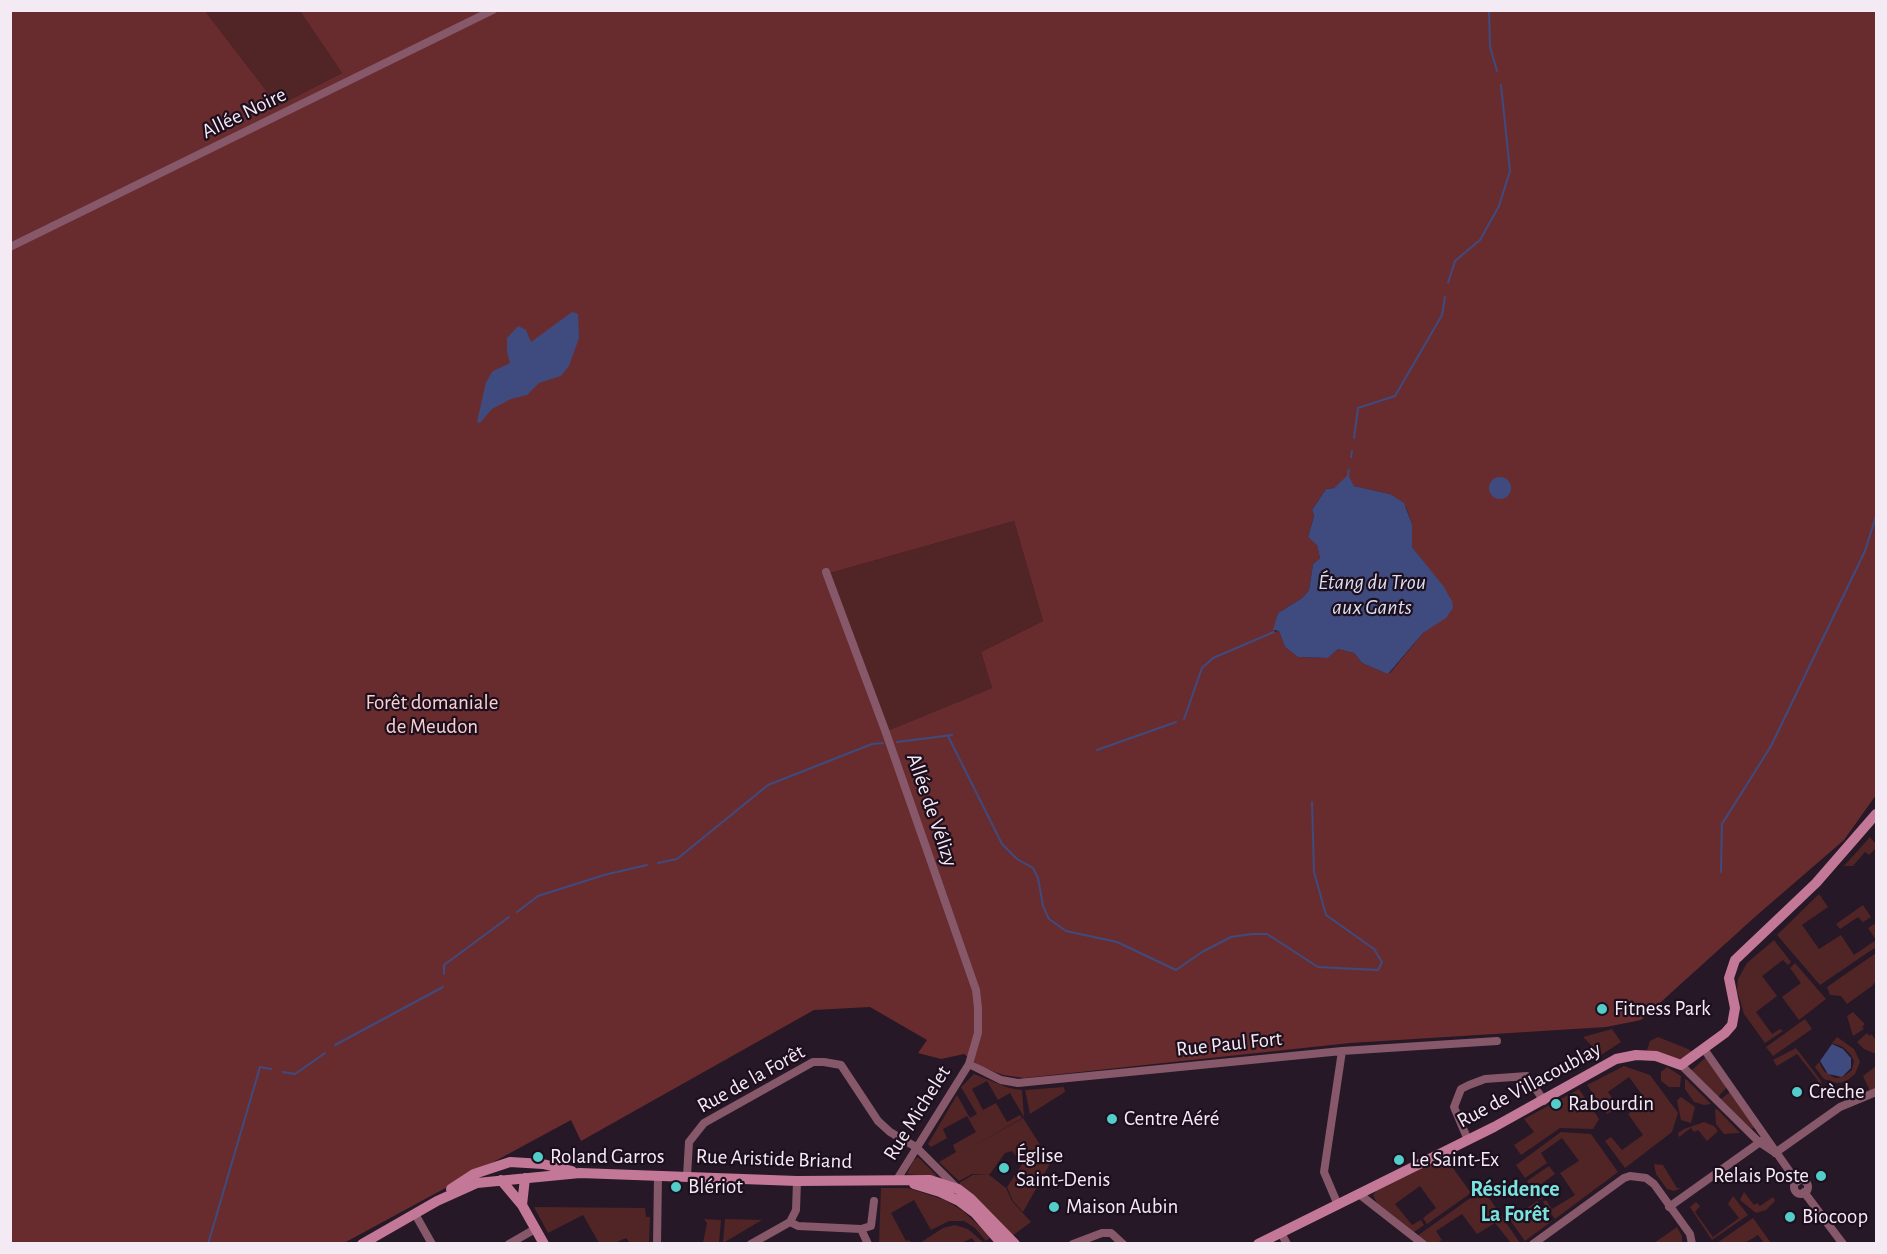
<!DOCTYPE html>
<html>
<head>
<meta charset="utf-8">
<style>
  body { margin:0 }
  #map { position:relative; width:1887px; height:1254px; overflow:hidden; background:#261826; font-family:"Alegreya Sans",sans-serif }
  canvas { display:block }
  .frame { position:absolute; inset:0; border:12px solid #f4eaf4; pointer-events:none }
</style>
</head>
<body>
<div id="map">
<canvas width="1887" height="1254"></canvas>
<div class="frame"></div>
</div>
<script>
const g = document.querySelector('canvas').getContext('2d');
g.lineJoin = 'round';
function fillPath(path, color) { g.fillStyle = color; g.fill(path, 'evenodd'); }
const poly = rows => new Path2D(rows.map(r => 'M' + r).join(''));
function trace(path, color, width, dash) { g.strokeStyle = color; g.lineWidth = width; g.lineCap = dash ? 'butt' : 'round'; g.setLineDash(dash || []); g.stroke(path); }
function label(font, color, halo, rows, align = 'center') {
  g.font = font + ' "Alegreya Sans",sans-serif'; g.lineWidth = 4.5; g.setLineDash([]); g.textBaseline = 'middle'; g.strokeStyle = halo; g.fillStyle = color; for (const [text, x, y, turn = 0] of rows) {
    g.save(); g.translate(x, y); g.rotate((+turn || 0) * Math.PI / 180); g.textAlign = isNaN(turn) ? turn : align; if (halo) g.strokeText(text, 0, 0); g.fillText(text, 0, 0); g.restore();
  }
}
fillPath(poly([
  [205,11,300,11,342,73,278,106],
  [1014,521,1043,621,981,652,992,688,887,731,830,573],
  [1870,837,1875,843,1875,849,1869,855,1865,852,1853,866,1844,866],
  [1819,894,1828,907,1802,925,1819,949,1841,935,1854,955,1876,940,1868,928,1876,923,1876,947,1820,985,1777,935],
  [1863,905,1871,917,1863,922,1858,917,1840,929,1836,924],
  [1774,940,1791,962,1788,965,1783,960,1762,976,1777,996,1756,1012,1772,1034,1780,1029,1783,1031,1765,1043,1744,1014,1737,990,1738,979,1747,963],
  [1876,953,1876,981,1872,986,1847,1004,1841,996,1830,995,1827,987],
  [1795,963,1826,999,1799,1020,1782,997,1801,983,1790,968],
  [1853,1012,1865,1024,1862,1027,1864,1029,1853,1036,1847,1016],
  [1805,1019,1812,1029,1773,1056,1766,1047],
  [1612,1029,1621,1042,1601,1055,1583,1037],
  [1867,1033,1869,1036,1871,1034,1876,1040,1876,1054,1864,1049,1857,1042],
  [1658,1037,1688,1049,1692,1052,1680,1060,1647,1050,1650,1041],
  [1837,1037,1854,1049,1860,1062,1855,1074,1845,1082,1837,1083,1824,1079,1815,1067,1819,1062,1824,1071,1835,1078,1843,1077,1852,1070,1854,1061,1851,1055,1843,1047,1832,1043],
  [1796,1048,1821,1081,1826,1098,1824,1102,1817,1079,1797,1054,1777,1066,1773,1060],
  [1706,1057,1728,1086,1718,1097,1691,1071],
  [1624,1066,1650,1075,1678,1113,1672,1132,1625,1168,1605,1141,1611,1137,1622,1150,1643,1135,1628,1114,1646,1100,1629,1077,1608,1092,1618,1107,1607,1114,1587,1085],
  [1876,1066,1876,1088,1870,1091,1863,1076],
  [1667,1067,1681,1076,1680,1087,1669,1087,1661,1081,1661,1072],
  [974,1074,1009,1088,1022,1090,1024,1117,1010,1093,998,1100,987,1081,972,1089,983,1110,996,1103,1007,1122,1020,1115,1022,1118,967,1150,1023,1118,1051,1162,1023,1212,1013,1201,1007,1187,1022,1164,1012,1151,1005,1153,990,1174,972,1174,959,1181,939,1162,956,1152,953,1145,976,1132,967,1116,943,1129,947,1138,931,1147,928,1144,957,1095,970,1118,977,1114,961,1087],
  [1685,1079,1687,1080,1711,1104,1704,1105,1694,1102,1685,1089],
  [1064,1087,1065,1092,1030,1114,1025,1090],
  [1579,1089,1599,1119,1593,1129,1560,1128,1521,1155,1514,1145,1534,1132,1524,1119],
  [1731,1091,1756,1125,1752,1129,1721,1099],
  [1681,1097,1695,1107,1691,1123,1681,1120,1677,1100],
  [1715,1109,1718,1110,1740,1133,1724,1134,1716,1124],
  [1704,1122,1714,1126,1718,1131,1707,1141,1698,1130,1694,1132,1691,1128,1679,1137,1678,1133,1684,1129],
  [1561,1132,1591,1134,1618,1172,1555,1219,1543,1202,1546,1200,1552,1209,1575,1195,1560,1173,1579,1161,1562,1138,1541,1153,1547,1163,1525,1178,1516,1165],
  [918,1157,936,1175,935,1177,907,1174,913,1161],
  [1439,1158,1450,1164,1471,1193,1427,1224,1423,1218,1436,1208,1420,1186,1395,1204,1412,1225,1421,1220,1424,1225,1414,1232,1377,1203,1373,1195,1377,1190],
  [1654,1164,1663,1165,1677,1188,1681,1188,1674,1191,1667,1189,1656,1174],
  [1549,1166,1555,1174,1537,1187,1544,1197,1540,1200,1527,1181],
  [988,1174,1006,1188,1012,1201,1031,1222,1012,1236,959,1183,973,1175],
  [881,1188,908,1188,945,1200,963,1211,991,1237,986,1241,975,1228,964,1221,949,1221,931,1230,914,1200,891,1213,906,1241,909,1240,911,1243,879,1244],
  [1483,1189,1520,1243,1511,1243,1495,1223,1477,1234,1462,1214,1436,1231,1442,1240,1437,1243,1428,1243,1417,1236],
  [1744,1192,1754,1205,1757,1203,1760,1206,1773,1197,1775,1201,1766,1210,1756,1213,1740,1200],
  [1733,1196,1748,1215,1712,1240,1690,1207,1696,1202,1700,1206,1695,1212,1713,1237,1739,1218,1728,1204],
  [1537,1201,1552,1221,1525,1241,1510,1220],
  [534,1207,645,1208,646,1217,650,1217,649,1243,630,1243,626,1238,615,1243,599,1243,583,1215,548,1233],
  [1753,1218,1771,1243,1764,1243,1758,1235,1745,1243,1717,1243],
  [704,1219,721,1220,719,1243,703,1243,707,1223],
  [725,1219,762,1220,723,1243],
  [955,1225,968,1229,984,1243,976,1243,972,1238,962,1243,920,1243,943,1228],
  [1677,1227,1682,1236,1682,1243,1654,1243]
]), '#512525');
fillPath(poly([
  [10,11,205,11,278,106,342,73,300,11,1876,11,1876,795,1844,840,1756,916,1641,1020,1606,1027,1350,1043,1024,1078,1003,1075,982,1067,964,1054,941,1059,918,1053,927,1040,870,1007,814,1010,581,1141,571,1120,344,1243,11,1243],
  [1347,479,1354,486,1390,494,1406,507,1412,524,1412,547,1450,597,1441,620,1423,633,1390,673,1385,673,1362,663,1354,653,1338,649,1328,658,1298,657,1285,647,1279,631,1274,632,1278,613,1302,598,1309,590,1313,564,1320,558,1317,544,1308,537,1314,516,1312,510,1326,489,1334,488],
  [1014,521,1043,621,981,652,992,688,887,731,830,573]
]), '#692c2e');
fillPath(poly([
  [572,312,578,314,579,338,569,366,561,376,539,383,527,395,511,399,492,409,480,423,477,422,486,382,493,371,510,363,507,352,507,338,518,326,526,330,531,342],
  [1348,475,1354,486,1390,494,1404,503,1412,524,1412,547,1444,587,1452,601,1453,608,1446,618,1423,633,1389,673,1385,673,1362,663,1354,653,1338,649,1328,658,1298,657,1285,647,1279,631,1273,630,1278,613,1302,598,1309,590,1313,564,1320,558,1317,545,1308,537,1314,516,1312,510,1326,489,1334,488],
  '1489 488a11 11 0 1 1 22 0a11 11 0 1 1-22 0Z',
  [1832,1044,1843,1049,1851,1058,1851,1068,1842,1077,1828,1074,1820,1061]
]), '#3f4a7e');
trace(poly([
  [1489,10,1490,47,1497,71],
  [1448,283,1455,261,1480,240,1499,206,1510,171,1501,85],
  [1354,438,1358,408,1395,396,1442,315,1445,297],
  [1351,457,1352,451],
  [1348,475,1349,470],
  [1184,719,1202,668,1213,658,1274,632],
  [948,736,1002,844,1017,859,1033,868,1038,878,1043,906,1049,919,1066,931,1117,942,1176,970,1202,952,1231,937,1252,934,1267,934,1318,967,1378,970,1382,962,1374,949,1326,915,1314,872,1312,802],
  [897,742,952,735],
  [1097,750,1176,722],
  [658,863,677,859,768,785,872,744,883,743],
  [1721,872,1722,824,1771,746,1865,551,1876,516],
  [517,912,538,896,604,875,647,865],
  [444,974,444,965,509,917],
  [335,1045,443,987],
  [283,1072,295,1074,325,1053],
  [208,1244,260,1067,271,1069]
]), '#3f4a7e', 2);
trace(poly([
  [10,247,493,10],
  [826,572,885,730,976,990,978,1008,978,1033,969,1064,896,1181],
  [1704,1049,1797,1182],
  [969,1064,1001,1080,1018,1083,1342,1051,1497,1041],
  [1681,1065,1759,1142,1774,1152],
  [1468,1140,1454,1107,1461,1089,1469,1085,1485,1079,1527,1076,1544,1101],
  [1775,1153,1840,1107,1876,1092],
  [687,1176,689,1142,704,1123,813,1062,824,1062,841,1065,878,1121,890,1132,916,1147,956,1187],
  '1794 1187a7 7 0 1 1 14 0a7 7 0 1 1-14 0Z',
  [1804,1192,1843,1244],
  [1359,1194,1423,1244],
  [1338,1205,1324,1172,1342,1051],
  [1669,1207,1763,1140],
  [415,1214,432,1244],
  [790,1222,798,1226,861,1229,868,1244],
  [861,1229,871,1226,874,1201],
  [1281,1233,1287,1244],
  [509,1244,535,1229],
  [657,1244,658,1176],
  [751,1244,790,1222,796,1210,797,1181],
  [1073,1244,1102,1233,1111,1233,1123,1244],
  [1533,1244,1624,1178,1630,1176,1646,1178,1654,1184,1690,1234,1692,1244]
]), '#86586a', 8);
trace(poly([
  [501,1180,522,1205,544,1244],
  [914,1184,940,1192,959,1201,975,1213,1002,1244],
  [451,1189,474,1174,510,1162,543,1164,572,1171],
  [522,1205,525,1178],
  [362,1244,437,1201,477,1183,580,1173,797,1181,930,1180,958,1189,971,1199,1015,1244],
  [1258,1244,1494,1127,1616,1059,1636,1055,1656,1056,1681,1065,1725,1033,1732,1025,1735,1008,1729,978,1735,960,1816,883,1876,814]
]), '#c37897', 10);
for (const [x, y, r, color] of [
  [1602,1009,6,"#53cdc9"],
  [1797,1092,6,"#53cdc9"],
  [1556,1104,6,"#53cdc9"],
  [1112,1119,6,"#53cdc9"],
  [538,1157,6,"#53cdc9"],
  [1399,1160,6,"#53cdc9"],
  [1004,1168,6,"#53cdc9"],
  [1821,1176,6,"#53cdc9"],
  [676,1187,6,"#53cdc9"],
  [1054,1207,6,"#53cdc9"],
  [1790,1217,6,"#53cdc9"]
]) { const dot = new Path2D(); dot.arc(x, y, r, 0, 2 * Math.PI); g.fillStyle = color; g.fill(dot); trace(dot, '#1d0f1d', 2); }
label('21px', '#f4eaf4', '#1d0f1d', [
  ["Allée Noire",244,113,-26],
  ["Allée de Vélizy",932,810,71],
  ["Rue Paul Fort",1229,1044,-6],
  ["Rue de la Forêt",751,1079,-29],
  ["Rue de Villacoublay",1529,1085,-28],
  ["Rue Michelet",917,1113,-58],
  ["Rue Aristide Briand",774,1159,2]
]);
label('21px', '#fad0ce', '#1d0f1d', [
  ["Forêt domaniale",432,703],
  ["de Meudon",432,727]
]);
label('21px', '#f4eaf4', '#1d0f1d', [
  ["Fitness Park",1614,1009],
  ["Crèche",1809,1092],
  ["Rabourdin",1568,1104],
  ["Centre Aéré",1124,1119],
  ["Église",1016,1156],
  ["Saint-Denis",1016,1180],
  ["Roland Garros",550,1157],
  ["Le Saint-Ex",1411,1160],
  ["Relais Poste",1809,1176,"right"],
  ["Blériot",688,1187],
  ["Maison Aubin",1066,1207],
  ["Biocoop",1802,1217]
], 'left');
label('italic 22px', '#dadff0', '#1d0f1d', [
  ["Étang du Trou",1372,582],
  ["aux Gants",1372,607]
]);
label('bold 22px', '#78e3df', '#1d0f1d', [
  ["Résidence",1515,1189],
  ["La Forêt",1515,1214]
]);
</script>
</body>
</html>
